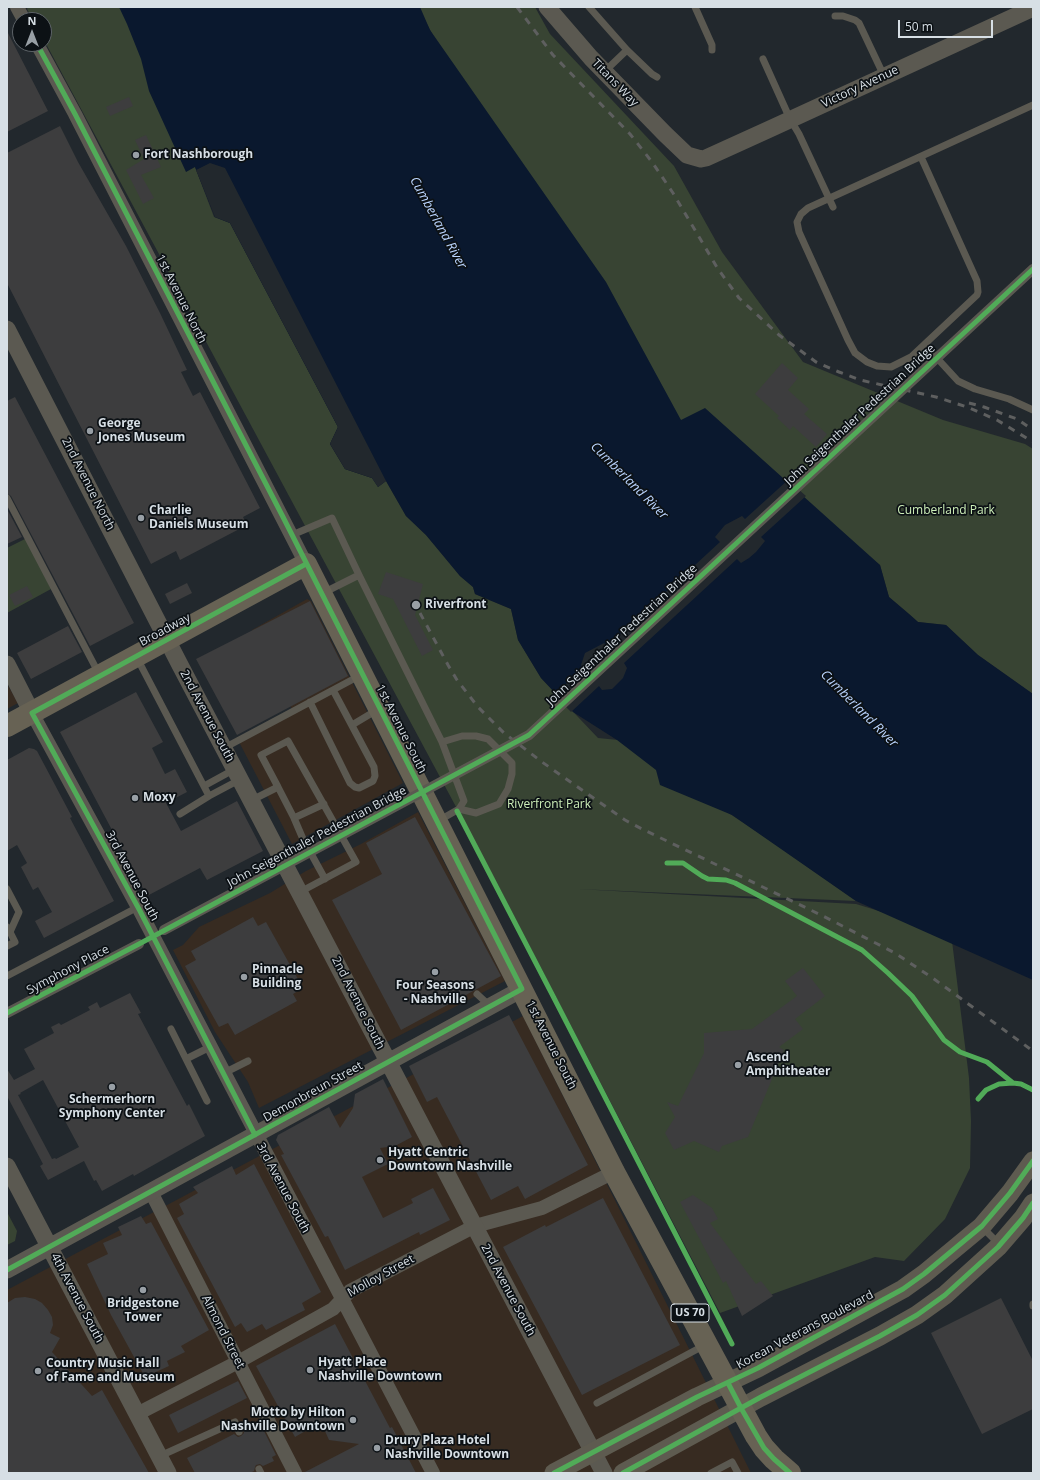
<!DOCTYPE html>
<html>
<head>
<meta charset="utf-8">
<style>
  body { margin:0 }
  #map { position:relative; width:1040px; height:1480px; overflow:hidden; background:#22282d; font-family:"Open Sans",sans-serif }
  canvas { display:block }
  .frame { position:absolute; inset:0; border:8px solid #d7dfe5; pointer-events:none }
  .north { position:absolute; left:12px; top:12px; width:40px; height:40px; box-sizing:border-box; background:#0c1115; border:1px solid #5d6368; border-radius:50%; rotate:0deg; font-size:11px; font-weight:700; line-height:16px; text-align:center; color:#d7dfe5 }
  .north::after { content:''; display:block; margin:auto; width:14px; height:18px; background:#989fa5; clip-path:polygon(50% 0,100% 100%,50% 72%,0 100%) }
  .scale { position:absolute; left:898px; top:20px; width:95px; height:18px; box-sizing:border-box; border:2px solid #d7dfe5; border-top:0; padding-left:5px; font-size:12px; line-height:14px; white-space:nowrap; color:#d7dfe5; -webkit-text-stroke:3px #0c1115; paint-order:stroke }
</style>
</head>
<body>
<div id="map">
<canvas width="1040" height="1480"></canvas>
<div class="frame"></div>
<div class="north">N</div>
<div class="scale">50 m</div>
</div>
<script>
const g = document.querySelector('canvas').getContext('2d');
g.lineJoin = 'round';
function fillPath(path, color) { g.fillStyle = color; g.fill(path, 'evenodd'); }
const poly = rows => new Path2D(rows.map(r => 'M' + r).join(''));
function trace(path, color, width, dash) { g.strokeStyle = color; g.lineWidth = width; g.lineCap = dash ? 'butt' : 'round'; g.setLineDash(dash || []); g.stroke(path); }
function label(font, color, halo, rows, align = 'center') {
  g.font = font + ' "Open Sans",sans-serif'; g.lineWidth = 3.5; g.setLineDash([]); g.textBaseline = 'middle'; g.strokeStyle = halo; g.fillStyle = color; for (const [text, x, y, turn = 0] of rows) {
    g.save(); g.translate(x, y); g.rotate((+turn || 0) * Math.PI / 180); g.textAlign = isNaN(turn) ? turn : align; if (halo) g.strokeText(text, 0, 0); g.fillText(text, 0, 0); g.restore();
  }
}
fillPath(poly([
  [307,599,311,601,316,611,403,783,292,844,237,738,292,709,252,630],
  [7,684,18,703,7,709],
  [418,812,505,981,259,1108,248,1082,215,1032,173,950,183,945,199,927,270,893,306,871,361,844],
  [523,1016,751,1473,7,1473,7,1290]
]), '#372b21');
fillPath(poly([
  [28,7,155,7,195,167,214,217,230,223,338,427,330,444,345,469,372,478,386,481,406,516,426,535,460,576,473,587,475,594,511,609,518,640,541,678,598,738,618,740,765,837,856,901,577,889,856,904,951,933,969,1078,971,1121,970,1168,945,1219,904,1261,875,1257,720,1313,498,885,44,40,44,20,33,20,27,9],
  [418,7,535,7,550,34,674,166,722,252,803,362,943,420,1025,444,1033,449,1033,694,978,655,946,625,918,622,909,614,889,597,880,565,681,421,446,60],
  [27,538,51,589,7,613,7,548],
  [7,1212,17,1231,15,1241,7,1245]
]), '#384433');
fillPath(poly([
  [119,7,420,7,430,30,606,282,681,420,705,408,880,565,889,597,909,614,918,622,946,625,978,655,1033,694,1033,980,856,901,732,815,660,785,656,770,617,740,573,712,541,678,518,640,511,609,475,594,473,587,460,576,426,535,406,516,386,481,378,487,372,478,345,469,330,444,338,427,230,223,215,217,195,167,186,172,149,91,141,59,127,24]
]), '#0a182e');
fillPath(poly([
  [210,163,225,168,386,481,378,487,372,478,345,469,330,444,338,427,230,223,215,217,196,170],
  [788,480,806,496,761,537,765,541,756,552,749,558,741,563,737,559,624,663,627,668,623,678,612,689,602,690,599,686,571,712,554,695,583,668,581,665,585,653,604,643,607,646,720,542,715,537,725,525,742,516,745,519]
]), '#22282d');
fillPath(poly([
  [7,31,48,111,7,132],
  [129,97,133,106,110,116,106,107],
  [60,126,78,162,126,246,160,313,187,370,181,372,193,396,200,392,260,508,243,517,247,525,180,560,176,551,151,564,7,283,7,153],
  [146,135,161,167,141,175,154,198,143,204,126,170,144,159,135,140],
  [782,363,798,378,788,390,809,409,804,414,827,434,816,447,793,426,790,430,777,418,779,416,755,394],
  [15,397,134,623,90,646,11,496,7,493,7,401],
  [7,509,22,537,7,544],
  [386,572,423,584,415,615,433,650,422,656,393,599,378,594],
  [187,583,192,593,170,604,165,594],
  [27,586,33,597,15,606,9,595],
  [310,601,348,676,237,735,196,659],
  [68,626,82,652,31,679,17,653],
  [136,692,163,742,152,748,165,774,175,769,187,792,166,803,181,831,237,801,263,851,207,880,200,868,147,896,60,732],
  [29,748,34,749,37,751,72,817,70,818,114,901,44,938,35,921,52,912,38,887,33,890,21,867,27,863,17,845,7,851,7,760],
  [415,817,501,976,401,1030,332,900,382,874,366,843],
  [253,917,258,926,266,922,303,988,293,994,297,1001,235,1035,228,1023,219,1027,185,966,196,960,191,951],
  [803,968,825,996,795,1019,803,1029,779,1047,784,1050,748,1137,722,1146,719,1152,694,1141,674,1150,665,1133,675,1117,667,1102,678,1106,704,1053,704,1033,752,1029,797,996,785,981],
  [130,993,141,1013,138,1014,187,1106,189,1104,205,1136,134,1176,133,1174,102,1191,96,1180,94,1181,84,1161,48,1180,40,1166,43,1164,7,1096,7,1069,14,1080,35,1069,24,1049,54,1033,51,1027,59,1023,61,1025,90,1010,88,1007,97,1002,100,1008],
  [43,1080,79,1147,56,1159,55,1158,52,1159,18,1095,21,1094,20,1093],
  [509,1015,588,1165,525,1199,518,1186,491,1200,437,1097,427,1102,409,1066],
  [383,1079,412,1137,395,1146,380,1148,388,1164,362,1177,383,1218,413,1203,411,1199,433,1188,450,1220,420,1235,419,1232,345,1270,328,1236,325,1237,281,1155,284,1154,276,1140,278,1135,329,1107,340,1128,353,1108,355,1094],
  [254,1164,321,1292,302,1303,305,1310,266,1330,262,1324,247,1332,241,1323,235,1327,177,1218,184,1214,179,1204,198,1193,193,1187,232,1166,236,1175],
  [693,1195,712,1208,718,1219,710,1223,756,1284,761,1281,773,1296,742,1316,726,1281,723,1283,680,1202],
  [603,1198,680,1345,582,1395,503,1247,545,1225,546,1227],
  [141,1216,146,1224,151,1222,209,1330,181,1346,185,1352,167,1361,169,1366,145,1377,111,1315,87,1264,108,1254,103,1243,122,1235,118,1227],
  [25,1297,35,1299,42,1303,48,1310,52,1317,53,1325,50,1333,60,1338,52,1352,92,1396,102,1390,149,1473,7,1473,7,1303,15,1298],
  [1001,1298,1033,1361,1033,1409,982,1434,931,1333],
  [335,1324,390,1428,392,1427,416,1473,303,1473,359,1444,329,1440,321,1422,295,1437,256,1366],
  [238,1381,247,1398,178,1433,169,1415],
  [259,1421,276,1455,272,1457,274,1461,263,1466,260,1464,256,1465,255,1467,254,1471,250,1473,195,1473,187,1458,234,1434,238,1437,241,1436,244,1433,243,1429]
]), '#3d3d3e');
trace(poly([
  [589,7,627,50,652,74,657,77],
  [695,7,712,45,712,50],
  [835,16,843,16,855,20,859,23,884,76],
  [763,59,790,119,799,134,833,207],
  [604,72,627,50],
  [921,157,977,281,978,292,977,295,911,357,891,367,877,366,867,362,855,353,848,340,799,232,797,222,801,214,808,208,1033,105],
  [925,345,958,381,975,389,1009,399,1033,410],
  [7,498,99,674],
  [292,535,332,518,359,575,442,742,464,801,459,809,438,821],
  [323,593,359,575],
  [137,658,209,796,180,814],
  [310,702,350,783,355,787,359,788,373,781,375,776,374,767,333,690],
  [352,725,377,710],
  [442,742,462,736,476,736,488,739,512,763,512,774,508,789,499,804,476,813,459,809],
  [224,748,361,675],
  [204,786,235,769],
  [278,787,294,818,303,839,325,879],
  [209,796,241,779],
  [252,800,278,787,261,755,288,741,356,862,300,892],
  [294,818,324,804],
  [7,889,19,912,10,932,7,927],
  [7,946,15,942,10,932],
  [7,976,138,907],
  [477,994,490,1006],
  [171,1029,207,1101],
  [186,1059,210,1047],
  [224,1073,248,1061],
  [982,1227,1000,1245],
  [1033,1304,1033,1306],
  [597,1403,705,1345],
  [160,1456,235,1422,239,1432],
  [259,1469,261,1473],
  [711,1473,732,1462,738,1473]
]), '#5b5951', 7);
trace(poly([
  [7,1013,139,944]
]), '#5b5951', 10);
trace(poly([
  [17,7,24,20],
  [37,44,75,114,306,564],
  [32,713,140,911,433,1473],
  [151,1192,295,1473],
  [137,1414,238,1362,333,1309,350,1291,475,1226,542,1208,614,1172]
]), '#5b5951', 14);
trace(poly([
  [547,7,591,58,665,134,687,155,701,159,706,158,772,128,1033,8],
  [7,329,180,665,604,1473],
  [7,664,32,713],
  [7,1166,168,1473],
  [7,1270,522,989]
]), '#5b5951', 17);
trace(poly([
  [554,1473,697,1397,758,1368,903,1289,924,1274,982,1226,1010,1193,1033,1161],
  [623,1473,761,1397,880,1336,917,1315,945,1295,998,1247,1023,1218,1033,1203]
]), '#5e5b50', 19);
trace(poly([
  [7,726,306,564,614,1172,756,1436,764,1448,774,1459,790,1473]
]), '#676254', 22);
trace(poly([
  [517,7,553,55,630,134,652,162,673,193,718,269,739,298,779,335,816,362,839,372,860,380,936,397,967,407,997,420,1033,442],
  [969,403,984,407,1017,419,1033,430],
  [420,613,448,665,457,680,478,707,504,733,542,762,625,820,642,829,821,915,895,953,934,979,1033,1051]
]), '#5e5f5f', 3, [7, 7]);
trace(poly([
  [164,930,529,735,1033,269]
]), '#5b5951', 10);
trace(poly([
  [457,811,554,998,732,1344],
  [667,863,683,863,702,876,708,879,726,880,735,883,862,950,888,973,912,996,944,1040,960,1052,987,1062,1013,1083],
  [7,1013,139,944,529,735,1033,269],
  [978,1099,986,1090,999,1084,1013,1083,1021,1084,1033,1090],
  [255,1135,140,911,32,713,306,564],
  [7,1270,522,989,283,517,75,114,37,44],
  [728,1383,741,1408,764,1448,774,1459,790,1473],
  [554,1473,697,1397,758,1368,903,1289,924,1274,982,1226,1010,1193,1033,1161],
  [623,1473,761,1397,880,1336,917,1315,945,1295,998,1247,1023,1218,1033,1203]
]), '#51ab58', 5);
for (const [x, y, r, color] of [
  [136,155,4,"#989fa5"],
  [90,431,4,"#989fa5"],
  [141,518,4,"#989fa5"],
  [416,605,5,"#989fa5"],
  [135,798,4,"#989fa5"],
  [435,972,4,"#989fa5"],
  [244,977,4,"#989fa5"],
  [738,1065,4,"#989fa5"],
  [112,1087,4,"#989fa5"],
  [380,1160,4,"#989fa5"],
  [143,1290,4,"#989fa5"],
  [310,1370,4,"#989fa5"],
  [38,1371,4,"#989fa5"],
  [353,1420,4,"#989fa5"],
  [377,1448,4,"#989fa5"]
]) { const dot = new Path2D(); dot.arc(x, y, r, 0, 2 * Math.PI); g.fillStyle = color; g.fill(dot); trace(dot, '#0c1115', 1.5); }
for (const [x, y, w] of [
  [690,1313,38]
]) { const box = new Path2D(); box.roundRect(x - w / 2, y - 9, w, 18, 3); g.fillStyle = '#0c1115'; g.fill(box); trace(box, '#d7dfe5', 1); }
label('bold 11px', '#d7dfe5', null, [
  ["US 70",690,1313]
]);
label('12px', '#d7dfe5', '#0c1115', [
  ["Titans Way",615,83,46],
  ["Victory Avenue",860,87,-25],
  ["1st Avenue North",181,299,63],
  ["John Seigenthaler Pedestrian Bridge",860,415,-43],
  ["2nd Avenue North",88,484,63],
  ["Broadway",165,630,-28],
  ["John Seigenthaler Pedestrian Bridge",622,635,-43],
  ["2nd Avenue South",207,716,62],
  ["1st Avenue South",401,729,63],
  ["John Seigenthaler Pedestrian Bridge",317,837,-28],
  ["3rd Avenue South",132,876,62],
  ["Symphony Place",68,970,-28],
  ["2nd Avenue South",358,1003,63],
  ["1st Avenue South",551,1045,63],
  ["Demonbreun Street",313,1092,-29],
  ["3rd Avenue South",283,1188,62],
  ["Molloy Street",381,1276,-29],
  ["2nd Avenue South",508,1290,62],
  ["4th Avenue South",77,1298,62],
  ["Korean Veterans Boulevard",805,1330,-28],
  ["Almond Street",223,1332,63]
]);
label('bold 12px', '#d7dfe5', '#0c1115', [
  ["Fort Nashborough",144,155],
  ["George",98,424],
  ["Jones Museum",98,438],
  ["Charlie",149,511],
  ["Daniels Museum",149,525],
  ["Riverfront",425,605],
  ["Moxy",143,798],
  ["Pinnacle",252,970],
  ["Building",252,984],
  ["Four Seasons",435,986,"center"],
  ["- Nashville",435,1000,"center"],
  ["Ascend",746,1058],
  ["Amphitheater",746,1072],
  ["Schermerhorn",112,1100,"center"],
  ["Symphony Center",112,1114,"center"],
  ["Hyatt Centric",388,1153],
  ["Downtown Nashville",388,1167],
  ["Bridgestone",143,1304,"center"],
  ["Tower",143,1318,"center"],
  ["Hyatt Place",318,1363],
  ["Nashville Downtown",318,1377],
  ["Country Music Hall",46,1364],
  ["of Fame and Museum",46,1378],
  ["Motto by Hilton",345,1413,"right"],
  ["Nashville Downtown",345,1427,"right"],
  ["Drury Plaza Hotel",385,1441],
  ["Nashville Downtown",385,1455]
], 'left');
label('12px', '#cdeeb8', '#0c1115', [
  ["Cumberland Park",946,511],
  ["Riverfront Park",549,805]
]);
label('italic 13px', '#bbd5ff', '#0c1115', [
  ["Cumberland River",438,223,61],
  ["Cumberland River",629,481,45],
  ["Cumberland River",859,709,45]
]);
</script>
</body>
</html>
